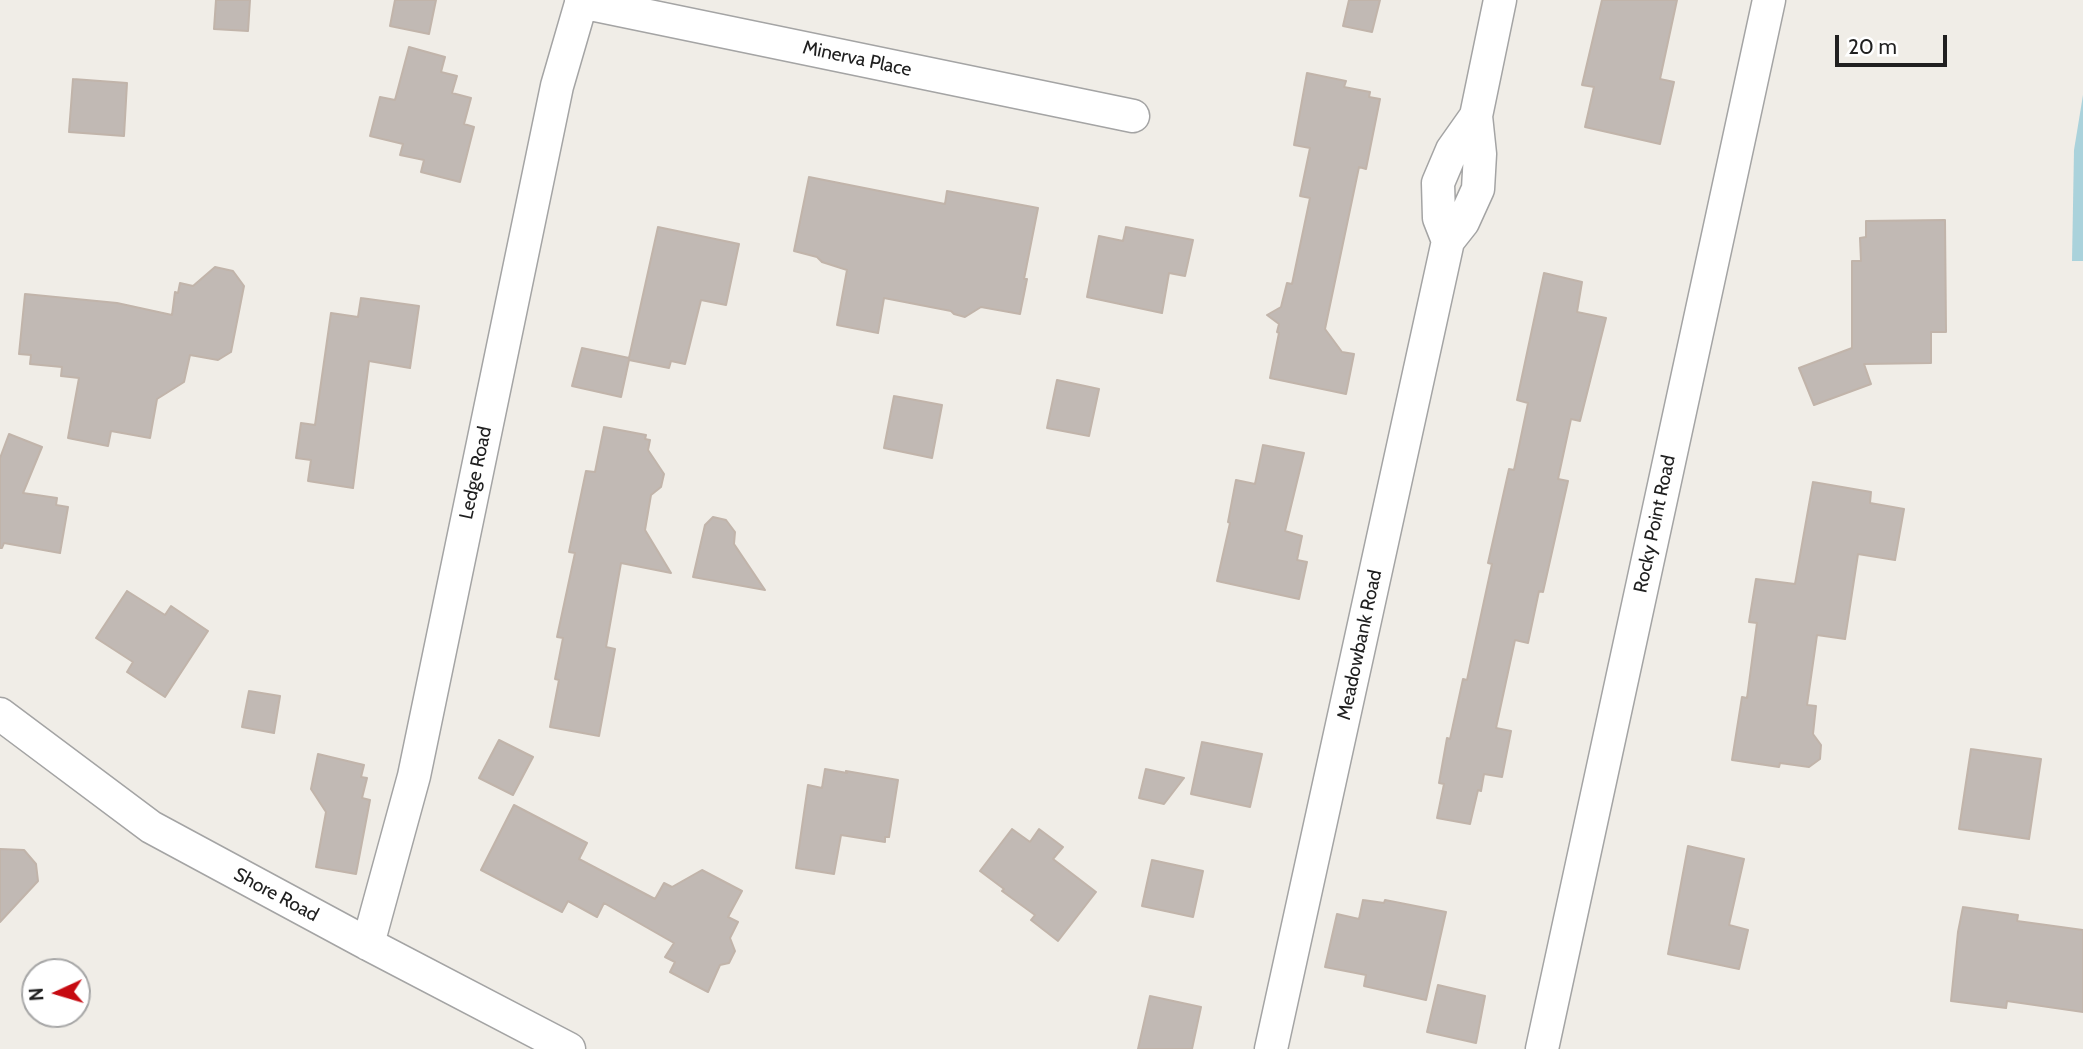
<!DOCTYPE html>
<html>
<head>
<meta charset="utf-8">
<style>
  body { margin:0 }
  #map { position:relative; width:2083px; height:1049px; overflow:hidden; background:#f0ede7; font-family:Cabin,sans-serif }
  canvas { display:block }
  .north { position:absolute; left:21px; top:958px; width:70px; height:70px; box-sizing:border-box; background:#fff; border:2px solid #a6a6a6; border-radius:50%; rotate:266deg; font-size:19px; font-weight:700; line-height:28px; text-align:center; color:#202020 }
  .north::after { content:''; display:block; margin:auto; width:24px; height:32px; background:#c60a11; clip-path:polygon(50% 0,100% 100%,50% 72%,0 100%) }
  .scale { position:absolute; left:1835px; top:35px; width:112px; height:32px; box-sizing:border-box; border:4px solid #202020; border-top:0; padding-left:9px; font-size:21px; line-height:24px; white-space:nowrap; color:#202020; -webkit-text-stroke:5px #fff; paint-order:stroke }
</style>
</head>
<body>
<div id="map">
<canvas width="2083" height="1049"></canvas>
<div class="north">N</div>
<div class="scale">20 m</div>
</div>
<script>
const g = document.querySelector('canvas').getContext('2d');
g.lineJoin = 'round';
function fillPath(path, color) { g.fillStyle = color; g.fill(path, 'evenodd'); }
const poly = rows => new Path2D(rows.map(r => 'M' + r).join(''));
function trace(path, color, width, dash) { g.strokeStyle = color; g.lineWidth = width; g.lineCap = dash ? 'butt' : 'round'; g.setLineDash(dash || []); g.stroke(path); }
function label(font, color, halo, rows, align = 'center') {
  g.font = font + ' Cabin,sans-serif'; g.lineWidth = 5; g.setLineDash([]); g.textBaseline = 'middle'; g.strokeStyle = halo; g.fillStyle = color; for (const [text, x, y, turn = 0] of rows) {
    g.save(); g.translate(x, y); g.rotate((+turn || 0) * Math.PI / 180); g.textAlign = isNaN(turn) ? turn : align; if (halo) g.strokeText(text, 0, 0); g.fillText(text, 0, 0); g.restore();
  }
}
fillPath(poly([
  [2083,95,2083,261,2072,261,2074,150]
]), '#aad2db');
const building = poly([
  [216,0,250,0,248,31,214,29,216,0],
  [395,0,436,0,429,34,390,26,395,0],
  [1349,0,1380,0,1372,32,1343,26,1349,0],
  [1602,0,1677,0,1660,79,1674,82,1660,144,1585,127,1594,87,1582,85,1602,0],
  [409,47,445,57,441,72,457,76,452,93,471,98,464,124,474,127,460,182,421,172,424,160,400,155,403,144,370,136,380,97,395,100,409,47],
  [1307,73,1346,81,1344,87,1370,92,1369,97,1380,99,1366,169,1359,167,1325,329,1342,352,1354,354,1346,394,1270,378,1279,333,1277,332,1279,324,1267,315,1281,307,1287,283,1292,284,1310,198,1300,196,1310,148,1294,145,1307,73],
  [73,79,127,83,124,136,69,132,73,79],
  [809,177,945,204,947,191,1038,208,1024,279,1027,279,1020,314,981,307,965,317,954,314,951,311,884,298,878,333,837,325,847,270,822,262,817,257,794,251,809,177],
  [1945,220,1946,332,1931,332,1931,363,1864,364,1871,384,1814,405,1799,368,1852,348,1852,261,1861,261,1860,238,1866,237,1866,221,1945,220],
  [658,227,739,244,726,305,701,300,685,364,671,361,669,368,629,360,621,397,572,386,582,348,629,358,658,227],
  [1126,227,1193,240,1185,276,1169,273,1162,313,1087,297,1099,236,1123,241,1126,227],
  [215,267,233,271,244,286,231,352,218,360,190,355,184,382,157,399,150,438,111,431,108,446,68,438,79,378,61,376,62,367,30,364,31,355,19,354,25,294,117,303,172,315,175,292,178,293,180,283,193,286,215,267],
  [1544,273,1582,282,1577,312,1606,318,1580,421,1571,419,1558,479,1568,481,1543,592,1539,591,1528,643,1515,640,1496,728,1511,731,1502,777,1484,774,1481,791,1478,790,1470,824,1437,818,1444,784,1439,783,1447,738,1450,739,1463,679,1467,680,1492,564,1488,563,1509,469,1514,470,1528,403,1517,400,1544,273],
  [361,298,419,306,410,368,369,361,353,488,308,481,311,460,296,458,301,423,315,425,331,313,358,317,361,298],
  [1057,380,1099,389,1089,436,1047,428,1057,380],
  [894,396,942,405,932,458,884,448,894,396],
  [604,427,646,435,645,439,650,440,648,450,664,474,661,487,651,495,645,530,671,573,621,563,606,647,615,649,599,736,550,727,559,680,555,679,563,638,557,637,575,553,569,552,586,471,595,472,604,427],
  [9,434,42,447,23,493,57,498,56,505,68,507,60,553,4,543,2,548,0,548,0,458,9,434],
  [1263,445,1304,453,1285,531,1302,536,1297,560,1307,562,1299,599,1217,581,1230,523,1228,522,1236,480,1255,484,1263,445],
  [1813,482,1871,492,1870,503,1904,509,1895,560,1858,554,1845,639,1817,635,1807,705,1816,706,1813,734,1821,745,1820,759,1809,767,1780,763,1779,767,1732,760,1742,697,1747,698,1757,623,1749,622,1756,579,1795,584,1813,482],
  [713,517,726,520,735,532,734,544,765,590,693,577,705,525,713,517],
  [127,591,165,615,171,606,208,631,165,697,127,672,133,662,96,638,127,591],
  [249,691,280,696,274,733,242,727,249,691],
  [499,740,533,757,513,795,479,778,499,740],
  [1202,742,1262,754,1250,807,1191,794,1202,742],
  [1971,749,2041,759,2029,839,1959,829,1971,749],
  [318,754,364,765,361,777,367,778,362,798,370,800,356,874,316,867,326,812,311,789,318,754],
  [825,769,847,773,846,771,898,780,889,837,885,837,885,842,841,835,834,874,796,868,808,785,822,788,825,769],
  [1146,769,1184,778,1164,804,1139,798,1146,769],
  [514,805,587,843,579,859,655,899,664,883,672,887,702,870,742,891,728,917,738,922,730,938,735,951,729,963,720,965,708,992,670,972,675,962,665,957,674,943,604,903,597,917,568,901,562,912,481,870,514,805],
  [1012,829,1030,842,1039,829,1063,847,1053,859,1096,892,1058,941,1031,920,1035,915,1002,891,1004,889,980,871,1012,829],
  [1688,846,1744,859,1729,925,1748,930,1739,969,1668,954,1688,846],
  [0,849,24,850,36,864,38,881,0,922,0,849],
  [1152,860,1203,871,1193,917,1142,906,1152,860],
  [1363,900,1384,903,1385,900,1446,912,1426,1000,1364,986,1366,975,1325,967,1337,914,1359,919,1363,900],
  [1963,907,2018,915,2017,921,2083,930,2083,1012,2007,1001,2006,1008,1951,1001,1958,932,1963,907],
  [1438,985,1485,996,1476,1043,1427,1032,1438,985],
  [1150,996,1201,1007,1192,1049,1138,1049,1150,996]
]);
fillPath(building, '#c1b9b4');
trace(building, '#c1b4aa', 2);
const street = poly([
  [581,2,1133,116],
  [1448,241,1439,218,1438,183,1452,150,1476,116],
  [0,714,151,827,368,944,569,1049],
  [368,944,414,776,557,86,582,0],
  [1271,1049,1448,241,1463,222,1478,189,1480,154,1476,116,1500,0],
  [1542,1049,1769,0]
]);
trace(street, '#a4a4a4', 35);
trace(street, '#fff', 32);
label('19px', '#202020', '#fff', [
  ["Minerva Place",857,59,12],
  ["Ledge Road",476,473,-78],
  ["Rocky Point Road",1655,524,-78],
  ["Meadowbank Road",1360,645,-78],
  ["Shore Road",276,895,28]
]);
</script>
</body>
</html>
